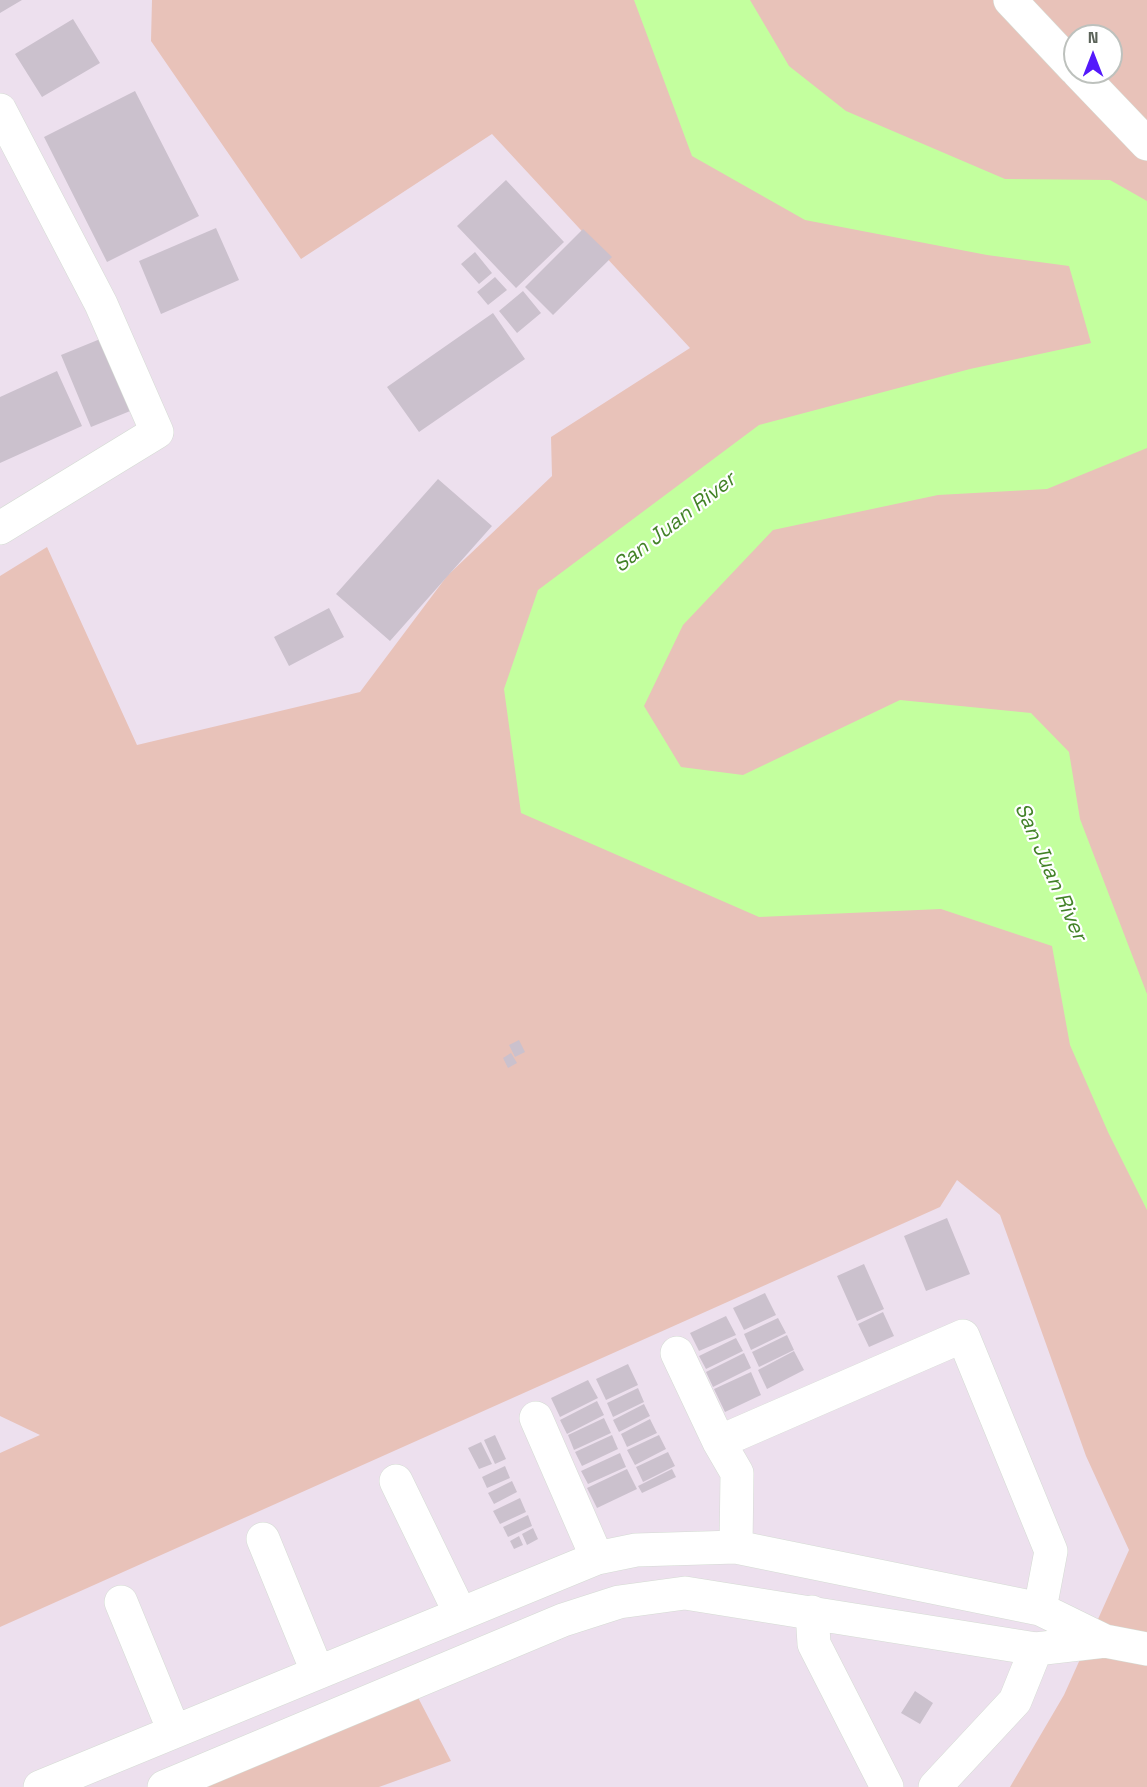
<!DOCTYPE html>
<html>
<head>
<meta charset="utf-8">
<style>
  body { margin:0 }
  #map { position:relative; width:1147px; height:1787px; overflow:hidden; background:#ede0ee; font-family:"Space Grotesk",sans-serif }
  canvas { display:block }
  .north { position:absolute; left:1063px; top:24px; width:60px; height:60px; box-sizing:border-box; background:#fff; border:2px solid #bdc1bd; border-radius:50%; rotate:0deg; font-size:16px; font-weight:700; line-height:24px; text-align:center; color:#5b6359 }
  .north::after { content:''; display:block; margin:auto; width:21px; height:27px; background:#5419fb; clip-path:polygon(50% 0,100% 100%,50% 72%,0 100%) }
</style>
</head>
<body>
<div id="map">
<canvas width="1147" height="1787"></canvas>
<div class="north">N</div>
</div>
<script>
const g = document.querySelector('canvas').getContext('2d');
g.lineJoin = 'round';
function fillPath(path, color) { g.fillStyle = color; g.fill(path, 'evenodd'); }
const poly = rows => new Path2D(rows.map(r => 'M' + r).join(''));
function trace(path, color, width, dash) { g.strokeStyle = color; g.lineWidth = width; g.lineCap = dash ? 'butt' : 'round'; g.setLineDash(dash || []); g.stroke(path); }
function label(font, color, halo, rows, align = 'center') {
  g.font = font + ' "Space Grotesk",sans-serif'; g.lineWidth = 4.5; g.setLineDash([]); g.textBaseline = 'middle'; g.strokeStyle = halo; g.fillStyle = color; for (const [text, x, y, turn = 0] of rows) {
    g.save(); g.translate(x, y); g.rotate((+turn || 0) * Math.PI / 180); g.textAlign = isNaN(turn) ? turn : align; if (halo) g.strokeText(text, 0, 0); g.fillText(text, 0, 0); g.restore();
  }
}
fillPath(poly([
  [152,0,1147,0,1147,1787,1010,1787,1064,1695,1129,1550,1086,1456,1000,1215,957,1180,940,1207,0,1627,0,1453,40,1435,0,1416,0,576,47,547,137,745,360,692,447,576,552,476,551,437,690,348,492,134,301,259,151,41],
  [1075,36,1111,36,1111,72,1075,72],
  [411,1684,451,1761,379,1787,164,1787]
]), '#e8c2b9');
fillPath(poly([
  [634,0,750,0,789,66,846,111,1005,179,1110,180,1147,201,1147,448,1047,489,938,495,773,530,683,625,644,706,681,767,743,775,900,700,1031,713,1069,752,1080,819,1147,994,1147,1210,1108,1132,1070,1045,1052,946,941,909,759,917,521,813,504,689,538,590,759,425,970,369,1091,343,1069,266,987,255,805,220,692,156]
]), '#c3ff9e');
fillPath(poly([
  [0,0,22,0,0,13],
  [73,19,100,63,42,97,15,54],
  [135,91,199,216,107,262,44,137],
  [506,180,564,242,516,288,457,226],
  [216,228,239,280,161,314,139,261],
  [583,229,612,257,553,315,525,287],
  [475,252,492,273,479,284,461,264],
  [495,277,507,290,488,305,477,292],
  [523,291,541,313,517,333,499,311],
  [493,313,525,359,419,432,387,387],
  [110,335,140,407,91,427,61,355],
  [57,371,82,426,0,463,0,397],
  [438,479,492,526,390,641,336,594],
  [329,608,344,637,289,666,274,637],
  [519,1040,525,1052,515,1057,509,1045],
  [511,1053,517,1063,508,1068,503,1058],
  [947,1218,970,1274,926,1291,904,1236],
  [864,1264,884,1309,857,1321,837,1276],
  [765,1293,776,1315,744,1330,733,1308],
  [883,1312,894,1336,869,1347,858,1324],
  [726,1316,736,1335,699,1351,690,1333],
  [778,1318,786,1333,751,1350,744,1334],
  [787,1335,794,1350,759,1367,752,1352],
  [736,1338,743,1351,706,1369,699,1356],
  [794,1351,804,1370,767,1389,758,1370],
  [744,1353,751,1368,713,1387,706,1372],
  [628,1364,638,1385,606,1400,596,1379],
  [751,1372,761,1395,725,1412,714,1389],
  [588,1380,598,1398,560,1417,551,1398],
  [638,1388,644,1402,613,1417,607,1403],
  [597,1401,604,1415,567,1434,560,1420],
  [644,1404,650,1416,619,1432,613,1420],
  [604,1418,611,1433,574,1450,568,1435],
  [650,1419,657,1433,627,1447,621,1434],
  [495,1435,506,1459,495,1464,484,1440],
  [612,1435,618,1449,582,1466,575,1452],
  [659,1435,666,1449,635,1465,627,1450],
  [481,1442,492,1464,479,1469,468,1448],
  [668,1452,675,1466,643,1482,636,1467],
  [620,1453,626,1467,588,1484,581,1471],
  [505,1466,510,1478,487,1488,482,1477],
  [627,1469,637,1489,597,1508,587,1488],
  [672,1469,676,1477,642,1493,638,1486],
  [512,1481,517,1492,494,1504,488,1493],
  [520,1498,526,1512,500,1524,493,1511],
  [528,1515,532,1526,508,1537,503,1527],
  [533,1528,538,1539,527,1545,522,1534],
  [519,1536,523,1545,514,1549,510,1541],
  [915,1691,933,1703,920,1724,901,1713]
]), '#cbc1cd');
const minor = poly([
  [1010,0,1075,69],
  [1078,72,1147,144],
  [0,110,101,304,157,432,0,528],
  [677,1353,719,1442,737,1473,736,1547],
  [536,1418,597,1558],
  [719,1442,963,1336,1051,1551,1040,1609],
  [396,1481,460,1613],
  [263,1539,317,1671],
  [121,1602,174,1731],
  [812,1612,814,1644,887,1787],
  [40,1787,597,1558,636,1550,736,1547,1040,1609,1105,1641,1147,1649],
  [164,1787,563,1620,619,1602,685,1593,1036,1649,1105,1641],
  [935,1787,1015,1701,1036,1649]
]);
trace(minor, '#d4dbd3', 34);
trace(minor, '#fff', 33);
label('italic 21px', '#428227', '#fff', [
  ["San Juan River",675,523,-38],
  ["San Juan River",1050,872,66]
]);
</script>
</body>
</html>
